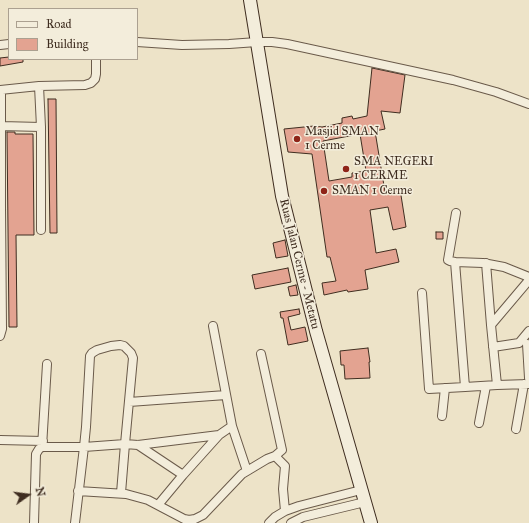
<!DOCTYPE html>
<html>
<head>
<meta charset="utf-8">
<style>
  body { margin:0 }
  #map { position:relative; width:529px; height:523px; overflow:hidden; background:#ede3c8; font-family:"IM FELL Great Primer",serif }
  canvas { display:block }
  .legend { position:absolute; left:8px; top:8px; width:130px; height:52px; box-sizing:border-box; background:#f3eddb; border:1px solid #aba090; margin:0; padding:5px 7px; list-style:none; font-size:12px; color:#3f2d20 }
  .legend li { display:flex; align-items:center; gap:8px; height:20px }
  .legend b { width:20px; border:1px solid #aba090 }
  .north { position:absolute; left:8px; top:475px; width:40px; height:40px; -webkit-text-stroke:3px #f3eddb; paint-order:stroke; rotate:76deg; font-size:11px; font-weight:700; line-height:16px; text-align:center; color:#3f2d20 }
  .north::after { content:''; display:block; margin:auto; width:14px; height:18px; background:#3f2d20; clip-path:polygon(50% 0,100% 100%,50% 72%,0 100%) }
</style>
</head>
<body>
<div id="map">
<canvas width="529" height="523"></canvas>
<ul class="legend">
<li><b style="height:5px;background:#f3eddb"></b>Road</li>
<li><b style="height:11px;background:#e3a391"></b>Building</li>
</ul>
<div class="north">N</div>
</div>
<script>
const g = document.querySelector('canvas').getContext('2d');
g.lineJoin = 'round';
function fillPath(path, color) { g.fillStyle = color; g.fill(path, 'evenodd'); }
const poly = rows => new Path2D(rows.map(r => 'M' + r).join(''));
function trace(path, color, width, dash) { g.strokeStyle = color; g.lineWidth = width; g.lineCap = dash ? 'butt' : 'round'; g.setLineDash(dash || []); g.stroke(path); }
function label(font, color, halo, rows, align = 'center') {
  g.font = font + ' "IM FELL Great Primer",serif'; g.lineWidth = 3; g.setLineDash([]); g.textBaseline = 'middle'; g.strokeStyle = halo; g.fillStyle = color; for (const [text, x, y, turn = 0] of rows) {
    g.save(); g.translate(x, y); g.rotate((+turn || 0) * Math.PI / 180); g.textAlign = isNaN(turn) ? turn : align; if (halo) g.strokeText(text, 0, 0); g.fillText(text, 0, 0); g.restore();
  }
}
const building = poly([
  [9,57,9,59,23,59,23,62,0,66,0,58,9,57],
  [372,68,405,75,400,113,381,111,385,129,375,131,385,192,400,189,406,227,393,230,388,207,370,210,376,253,396,249,399,262,365,270,368,289,348,292,347,290,324,295,322,283,336,281,330,257,327,257,312,154,288,152,284,129,314,126,322,127,342,123,342,118,352,116,353,119,367,116,372,68],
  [360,134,366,171,352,173,352,177,329,181,323,141,360,134],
  [48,99,56,99,57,233,50,233,48,99],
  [7,132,15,132,15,134,33,134,34,235,16,235,17,327,9,327,7,132],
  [436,232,443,232,443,239,436,239,436,232],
  [285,240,288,256,276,258,273,243,285,240],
  [288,268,291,282,255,289,252,275,288,268],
  [296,285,298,295,290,296,288,287,296,285],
  [299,309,300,314,288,317,291,330,305,327,308,341,288,345,283,318,281,318,280,312,299,309],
  [368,348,370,362,369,362,370,378,345,379,344,365,341,365,340,351,368,348]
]);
fillPath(building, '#e3a391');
trace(building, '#3f2d20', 1);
const street = poly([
  [137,42,182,45,229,44,257,42,272,42,287,44,453,80,496,92,529,104],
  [0,45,9,44],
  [39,86,41,127,41,230],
  [0,90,39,86,85,85,91,83,95,79,96,74,96,59],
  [1,126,41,127],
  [455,262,450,261,448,260,456,213],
  [486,263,491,325],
  [529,277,504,267,483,263,455,262,465,387,497,385,491,325,529,280],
  [422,293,429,389,465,387],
  [213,326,232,426],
  [0,336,2,329,1,206,1,90],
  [527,344,529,378],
  [493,347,519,343,529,331],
  [261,354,282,450,275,456],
  [497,385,528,384],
  [129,402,226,395],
  [442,416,445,388],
  [479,423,486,386],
  [516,429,524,384],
  [0,440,43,441],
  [138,445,183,475],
  [42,447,47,364],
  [78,491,126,494,148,500,184,519,189,520,195,519,203,515,242,474,267,459,275,456,285,466,283,489,285,511],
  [121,493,125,444,133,358,131,353,124,346,120,345,111,346,97,350,92,353,90,356,86,427,84,447,125,444,138,445,219,435,232,426,247,471],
  [158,505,183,475,219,435],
  [34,523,36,454,39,449,42,447,84,447,75,523],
  [269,523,275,517,285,511,299,506,361,490],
  [291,523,303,517,365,502]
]);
const secondary = poly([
  [250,0,282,196,316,331,371,523]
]);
trace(street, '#6a5a4a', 10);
trace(secondary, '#3f2d20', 14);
trace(street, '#f3eddb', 8);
trace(secondary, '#f3eddb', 12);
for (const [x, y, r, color] of [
  [297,139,4,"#8f2418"],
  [346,169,4,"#8f2418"],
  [324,191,4,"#8f2418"]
]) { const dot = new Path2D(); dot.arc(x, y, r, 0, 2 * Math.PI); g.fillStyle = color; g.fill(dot); trace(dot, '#f3eddb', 1.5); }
label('12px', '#3f2d20', '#f3eddb', [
  ["Masjid SMAN",305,132],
  ["1 Cerme",305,146],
  ["SMA NEGERI",354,162],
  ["1 CERME",354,176],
  ["SMAN 1 Cerme",332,191]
], 'left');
label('12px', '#3f2d20', '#f3eddb', [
  ["Ruas Jalan Cerme - Metatu",299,264,76]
]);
</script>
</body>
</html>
